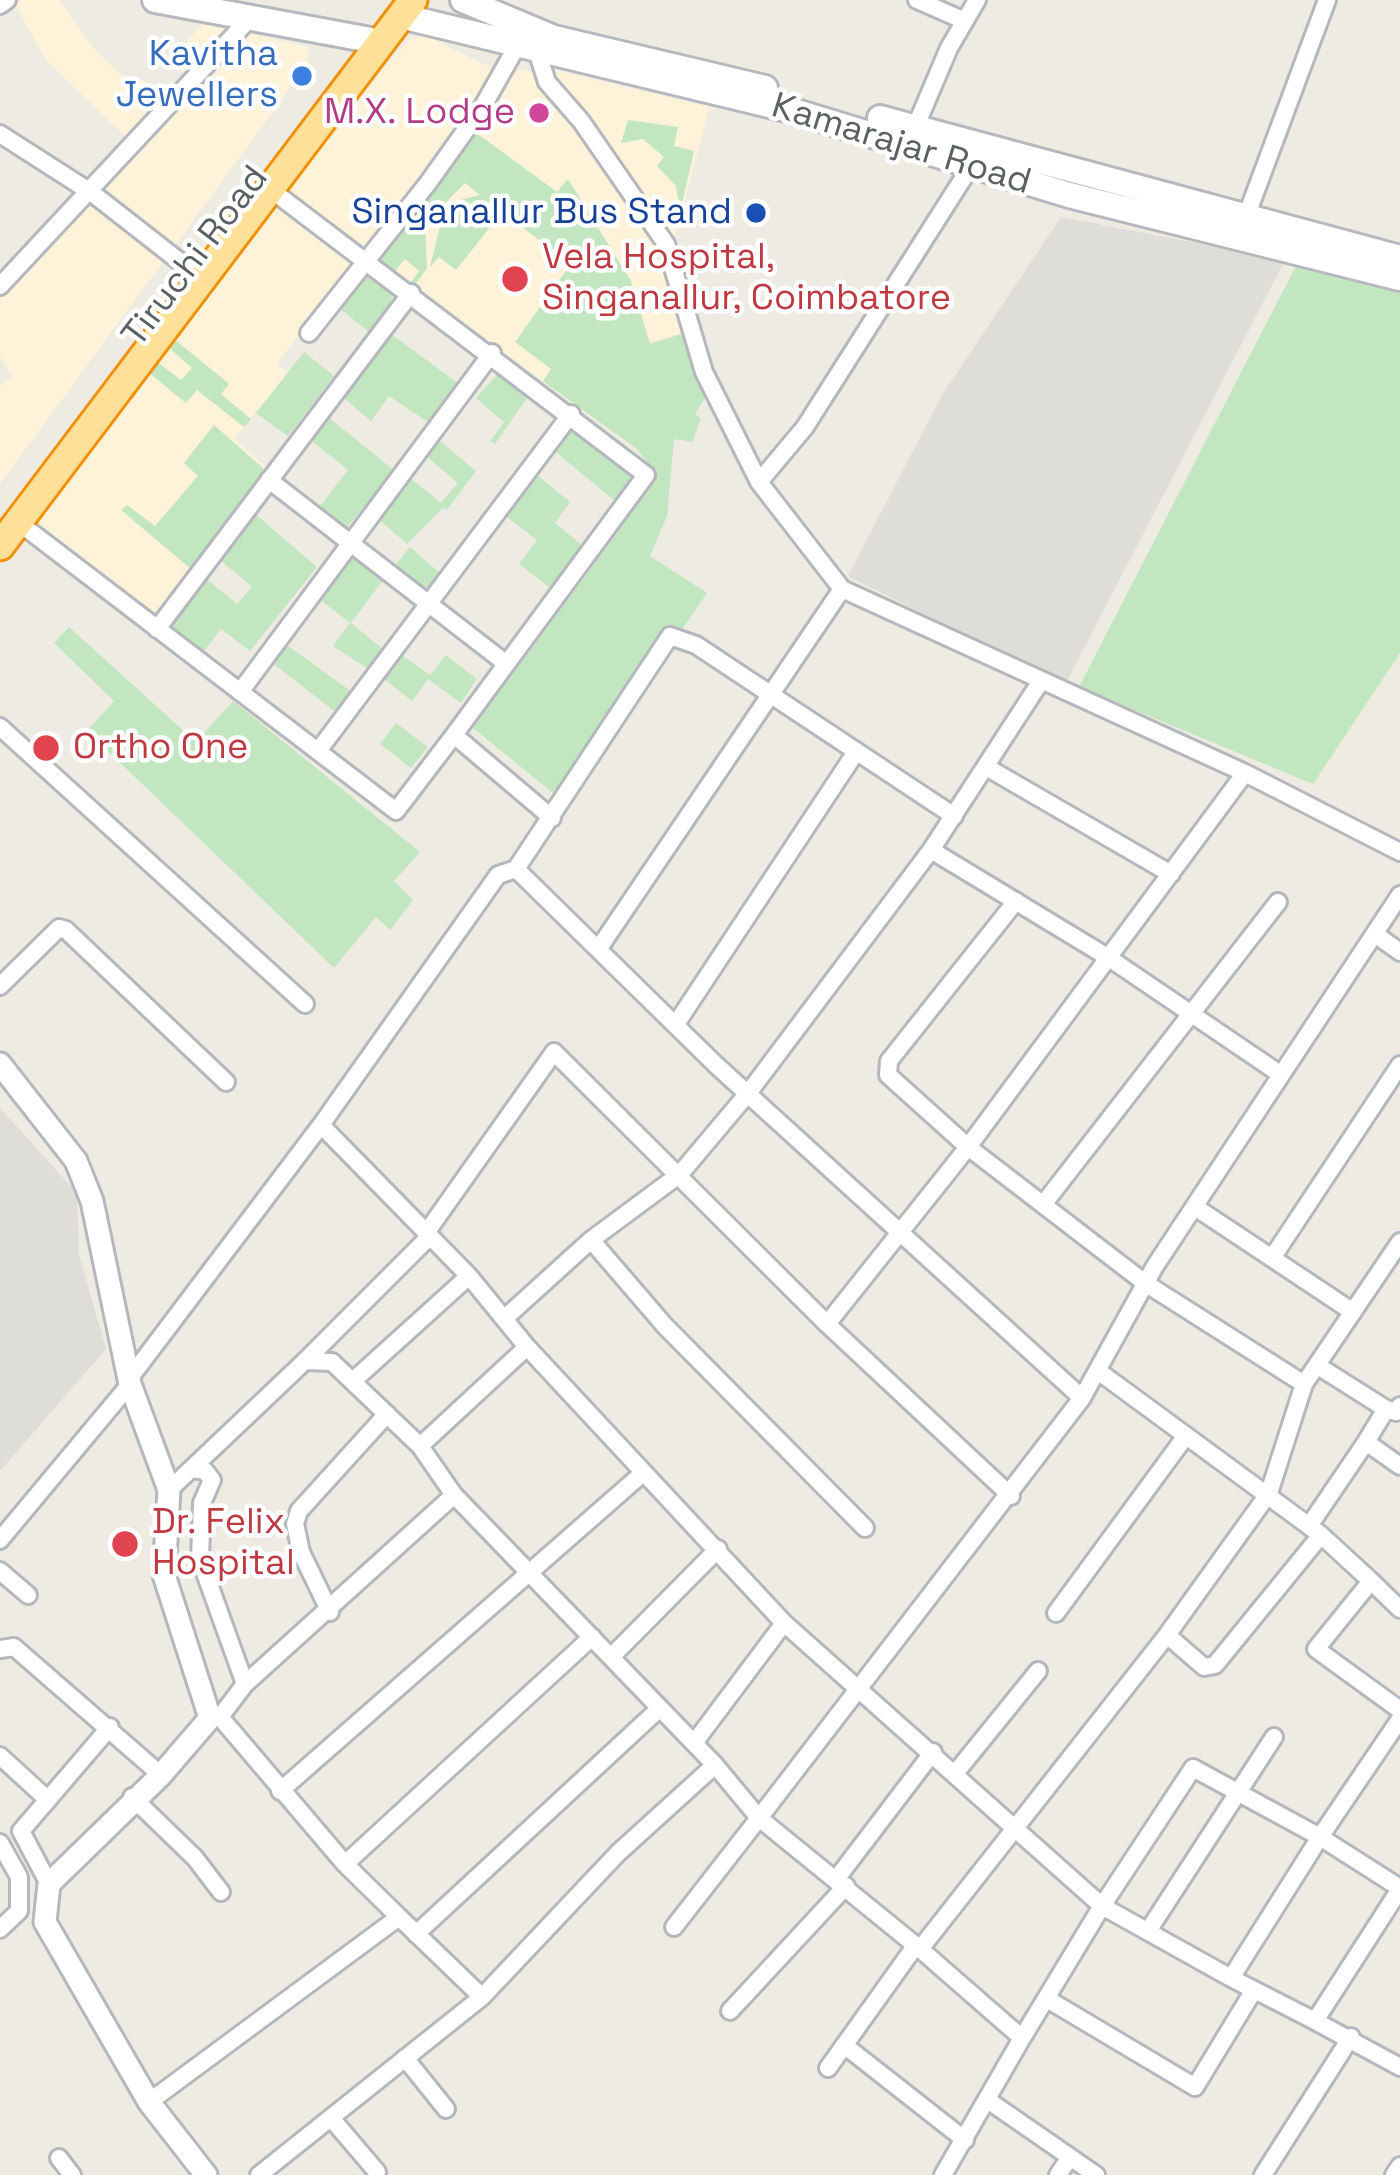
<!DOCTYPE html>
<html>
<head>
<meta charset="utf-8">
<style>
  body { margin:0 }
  canvas { display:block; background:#eeebe3 }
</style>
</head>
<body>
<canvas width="1400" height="2175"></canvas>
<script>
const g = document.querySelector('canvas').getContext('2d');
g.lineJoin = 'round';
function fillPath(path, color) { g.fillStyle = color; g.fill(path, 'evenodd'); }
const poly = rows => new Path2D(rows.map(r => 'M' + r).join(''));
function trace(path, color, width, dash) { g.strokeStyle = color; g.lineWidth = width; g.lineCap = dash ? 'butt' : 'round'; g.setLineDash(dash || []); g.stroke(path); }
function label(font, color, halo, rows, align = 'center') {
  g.font = font + ' "Space Grotesk",sans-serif'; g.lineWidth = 9; g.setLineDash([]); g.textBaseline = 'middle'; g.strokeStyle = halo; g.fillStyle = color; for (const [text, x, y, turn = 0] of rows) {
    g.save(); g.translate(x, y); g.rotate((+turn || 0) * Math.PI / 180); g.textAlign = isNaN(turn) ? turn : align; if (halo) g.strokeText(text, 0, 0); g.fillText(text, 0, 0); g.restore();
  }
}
fillPath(poly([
  [22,0,59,0,92,46,134,87,142,79,163,98,187,77,172,59,203,23,308,47,308,64,0,484,0,386,13,377,0,356,0,294,87,206,85,193,129,140,45,59,15,4],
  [424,35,510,77,514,71,559,71,710,107,673,243,699,328,551,370,543,381,366,251,277,363,288,373,234,439,267,468,151,619,30,526,336,125,408,40]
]), '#fef2d8');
fillPath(poly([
  [1061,217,1285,260,1065,685,848,576,942,395],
  [0,1108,77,1193,79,1254,106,1349,0,1471]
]), '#dfddd8');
fillPath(poly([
  [628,120,678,127,674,146,694,151,680,212,676,186,657,166,664,157,643,139,621,143],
  [475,132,557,192,568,179,631,281,650,344,685,333,707,395,695,414,701,419,692,442,674,439,667,516,650,556,707,593,564,802,473,728,618,532,655,472,637,449,543,381,551,369,515,342,571,264,502,212,456,270,439,257,430,267,441,222,460,200,480,195,465,183,435,213,422,207],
  [416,215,425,222,427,268,415,285,411,282,419,271,405,259,395,271,378,260],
  [1299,260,1400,286,1400,653,1313,784,1079,687],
  [366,273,392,295,390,306,369,332,339,308],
  [391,334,459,384,428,422,389,396,371,421,344,398],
  [173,338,229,384,221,394,251,419,244,427,197,390,186,403,148,372,156,361,181,380,192,368,167,346],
  [304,352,334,376,288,436,256,413],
  [498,374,528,397,495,444,490,441,504,422,476,398],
  [328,417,395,471,345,529,317,510,348,470,312,441],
  [214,425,264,469,190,568,121,510,127,505,155,526,198,476,184,463],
  [568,426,633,475,616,502,551,448],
  [439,440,476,471,447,510,443,508,407,544,376,517,408,476,441,503,458,483,425,455],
  [536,474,570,502,555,523,583,546,550,588,519,564,537,540,504,515],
  [254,513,317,567,250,651,221,629,200,656,165,628,204,577,237,604,252,587,219,559],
  [410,547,442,575,432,587,419,587,393,568],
  [348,557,356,557,384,579,351,623,383,649,368,669,333,646,350,623,317,597],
  [69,627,196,742,233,701,420,852,394,881,413,900,390,930,376,917,334,968,87,731,114,701,54,643],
  [284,643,352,692,337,713,271,662],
  [400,654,430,675,446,655,477,679,461,703,428,679,412,701,382,677],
  [396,723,428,747,411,768,380,744]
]), '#c2e6bf');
const minor = poly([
  [917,0,965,21],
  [0,5,7,0],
  [537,51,547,82,581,121,666,244,704,372,759,482,842,589,1245,773,1400,852],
  [915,128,949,48,977,0],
  [0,134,92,193,188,268],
  [1246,217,1327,0],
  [0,286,250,18],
  [309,333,428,183,483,106,517,46],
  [269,480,504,662],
  [759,482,805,427,971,166],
  [18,522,396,811,454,735,646,475,270,189],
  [157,629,411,293],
  [240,692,492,353],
  [0,727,305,1004],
  [454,735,552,818],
  [318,751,571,414],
  [988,768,1171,874],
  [931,850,1041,681],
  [516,869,670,636,696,645,954,816],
  [1016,901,889,1061,888,1075,968,1147,1145,1283,1304,1384],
  [1375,934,1400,952],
  [599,948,842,589],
  [0,986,59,928,66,930,226,1082],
  [676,1024,854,755],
  [321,1125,469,1276,527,1347,784,1623,1102,1906,1022,2038],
  [1045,1202,1278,902],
  [1195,1207,1353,1312],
  [426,1233,554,1052,827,1324,968,1147,1245,773],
  [591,1240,665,1326,865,1528],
  [1272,1258,1400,1065],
  [506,1317,591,1240,680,1174,749,1092,931,850,1109,958,1280,1074],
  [827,1324,1011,1496],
  [305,1361,429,1237],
  [1318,1366,1386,1409],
  [1098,1371,1309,1526,1366,1442,1400,1466],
  [129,1379,321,1125,498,875,516,869,716,1065,1082,1398],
  [355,1379,469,1276],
  [1366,1442,1386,1409,1396,1412,1400,1406],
  [420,1446,527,1347],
  [192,1469,205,1471,212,1480,202,1503,200,1559,245,1684],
  [169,1490,305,1361,332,1362,420,1446,454,1495,715,1765,759,1818,1082,1398,1155,1266,1400,895],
  [1321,1535,1371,1581],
  [0,1540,130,1384],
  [0,1571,28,1595],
  [1400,1609,1371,1581,1316,1649,1400,1710],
  [330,1612,301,1552,295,1524,299,1511,387,1414],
  [1056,1613,1185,1437],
  [1167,1635,1204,1667,1215,1665,1321,1535,1309,1526],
  [0,1649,14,1647,161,1775],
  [611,1657,718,1549],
  [1400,1719,1320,1837,1400,1888],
  [694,1743,784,1623],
  [0,1756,48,1800],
  [1193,1768,1320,1837,1231,1978,1102,1906,1193,1768],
  [957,1771,1038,1671],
  [280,1791,643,1473],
  [132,1797,195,1858,221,1892],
  [0,1843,19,1877,19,1911,0,1929],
  [345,1864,592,1637],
  [837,1878,933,1752],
  [49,1884,21,1831,110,1727],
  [674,1927,759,1818,920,1949,1167,1635,1269,1493,1304,1384,1400,1242],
  [1148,1931,1274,1737],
  [416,1934,660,1708],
  [920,1949,1022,2038,943,2175],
  [1231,1978,1315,2021,1400,1889],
  [482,1997,618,1853,715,1765],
  [1047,1999,1195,2087,1254,1990],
  [730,2011,846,1886],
  [1315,2021,1400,2067],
  [844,2045,965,2140],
  [405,2058,446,2109],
  [828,2068,916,1945],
  [989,2101,1096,2175],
  [149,2102,399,1917,345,1864,220,1717,245,1684,454,1495],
  [331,2118,377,2172],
  [59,2158,72,2175],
  [259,2175,482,1997,399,1917],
  [1058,2175,1070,2157],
  [1263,2175,1351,2037],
  [1394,2175,1400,2166]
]);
const tertiary = poly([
  [0,1064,76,1161,92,1201,130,1384,169,1490,164,1575,210,1718,161,1775,49,1884,45,1922,149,2102,206,2175]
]);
const secondary = poly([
  [155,0,381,42],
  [463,0,554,38,765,88],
  [401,16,790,110,1069,195,1400,278],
  [880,118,1400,258]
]);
const trunk = poly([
  [0,546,413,0]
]);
trace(minor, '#b4b7bb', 22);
trace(tertiary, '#b4b7bb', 27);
trace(secondary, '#b5b9be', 30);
trace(trunk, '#f19000', 33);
trace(minor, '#fff', 16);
trace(tertiary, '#fff', 21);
trace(secondary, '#fff', 24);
trace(trunk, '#ffe098', 27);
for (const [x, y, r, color] of [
  [302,76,12,"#3f7fe0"],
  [539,113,12,"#d1479c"],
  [756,213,12,"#1a4fb4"],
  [515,279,15,"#e0444e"],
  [46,748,15,"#e0444e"],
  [125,1544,15,"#e0444e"]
]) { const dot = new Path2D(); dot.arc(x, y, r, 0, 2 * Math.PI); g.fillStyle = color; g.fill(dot); trace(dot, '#fff', 4.5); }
label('36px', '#366cbe', '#fff', [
  ["Kavitha",278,55],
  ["Jewellers",278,96]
], 'right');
label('36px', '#b23c85', '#fff', [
  ["M.X. Lodge",515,113]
], 'right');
label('36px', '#5b6064', '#fff', [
  ["Kamarajar Road",901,145,17],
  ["Tiruchi Road",196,257,-53]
]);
label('36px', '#164399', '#fff', [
  ["Singanallur Bus Stand",732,213]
], 'right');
label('36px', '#be3a42', '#fff', [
  ["Vela Hospital,",542,258],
  ["Singanallur, Coimbatore",542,299],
  ["Ortho One",73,748],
  ["Dr. Felix",152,1523],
  ["Hospital",152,1564]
], 'left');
</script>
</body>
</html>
